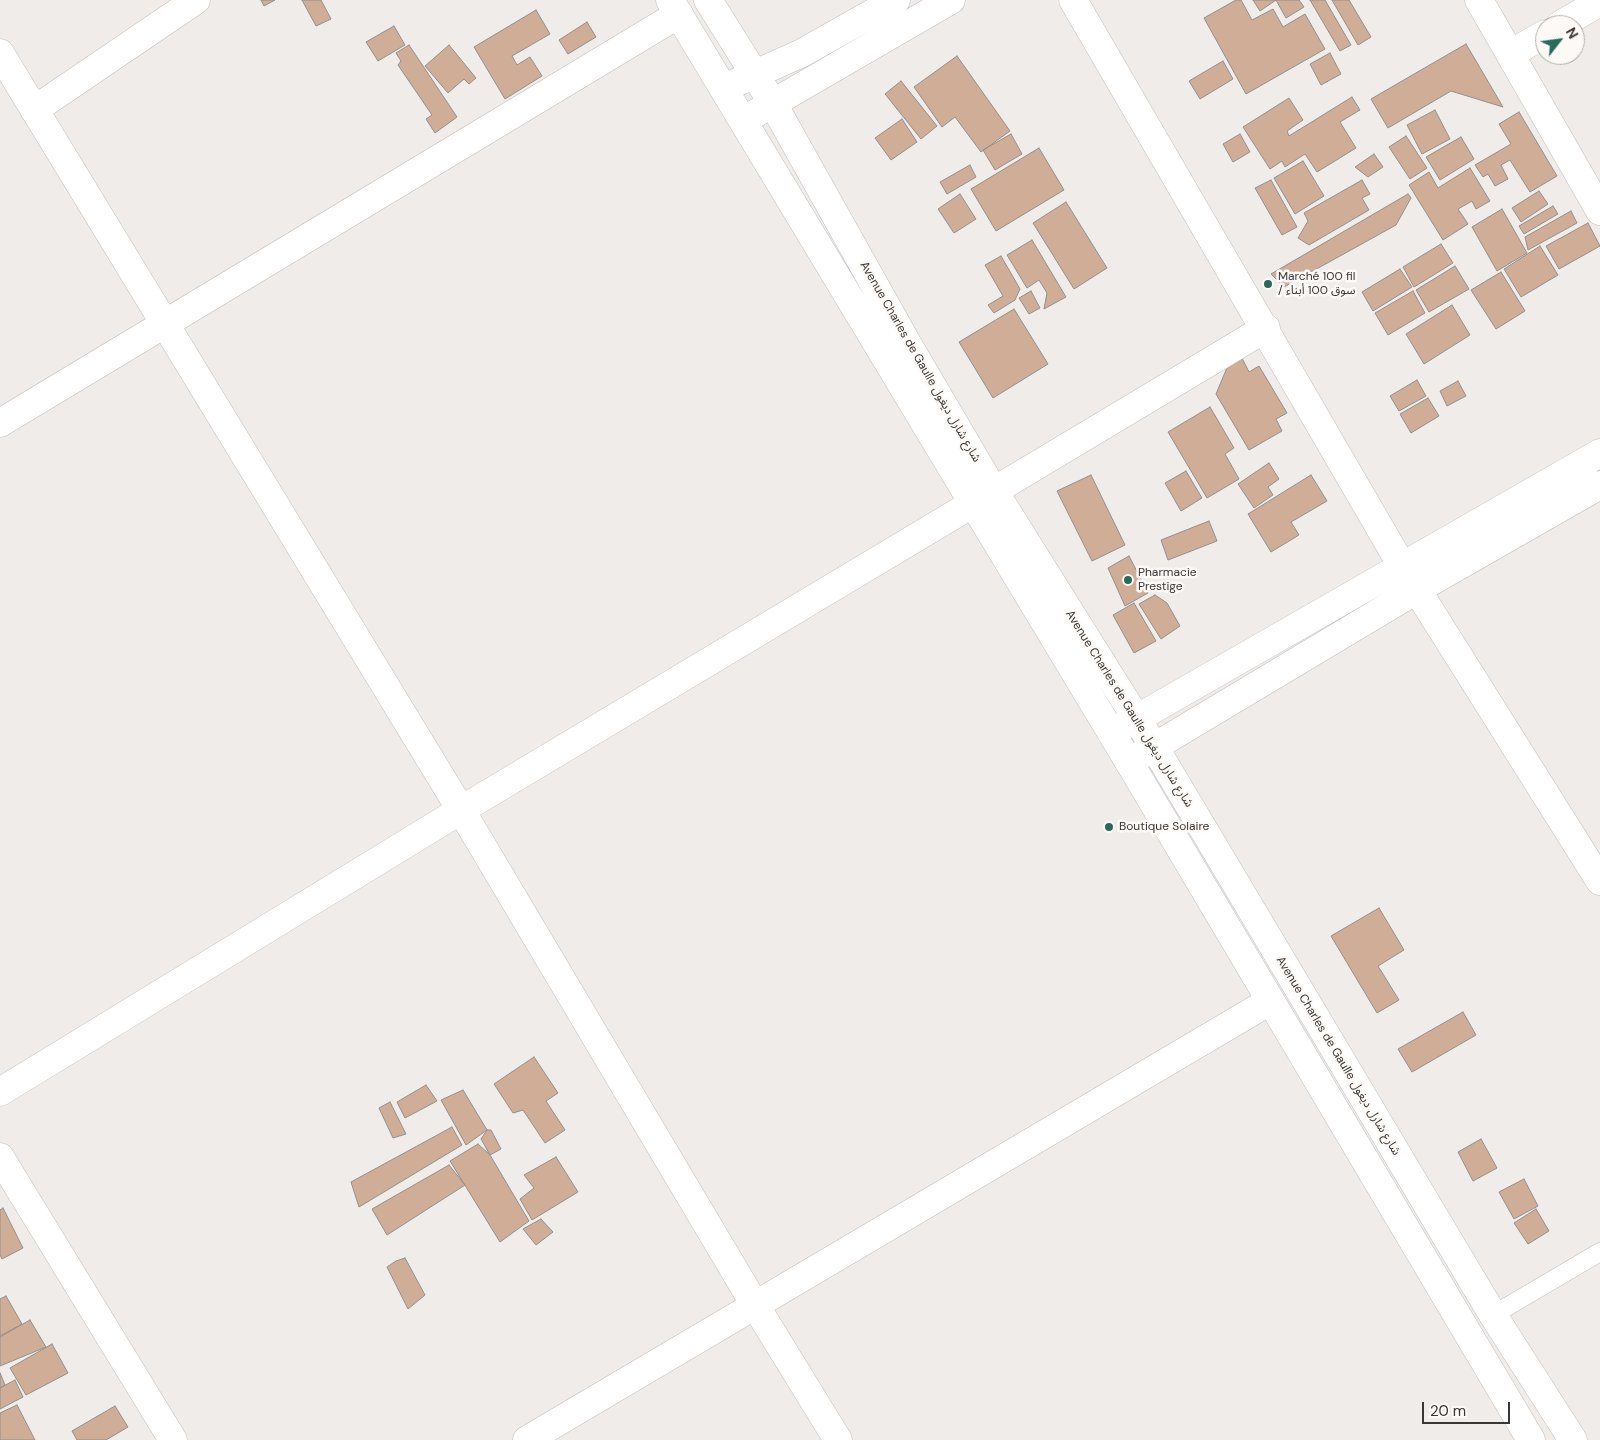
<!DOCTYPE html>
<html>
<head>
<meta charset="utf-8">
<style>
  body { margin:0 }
  #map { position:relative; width:1600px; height:1440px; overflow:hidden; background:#efecea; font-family:"DM Sans",sans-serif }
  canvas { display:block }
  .north { position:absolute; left:1535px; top:15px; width:50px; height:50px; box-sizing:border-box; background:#fdf9f7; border:1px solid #aeabaa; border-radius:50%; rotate:60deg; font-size:14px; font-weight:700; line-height:20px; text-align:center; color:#383736 }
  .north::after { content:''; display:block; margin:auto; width:18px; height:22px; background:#276b5d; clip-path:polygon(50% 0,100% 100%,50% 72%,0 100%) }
  .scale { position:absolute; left:1422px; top:1402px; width:88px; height:22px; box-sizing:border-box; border:2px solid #383736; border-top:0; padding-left:6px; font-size:15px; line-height:18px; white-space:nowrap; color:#383736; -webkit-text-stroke:4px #fdf9f7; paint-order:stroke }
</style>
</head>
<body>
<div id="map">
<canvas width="1600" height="1440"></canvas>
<div class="north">N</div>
<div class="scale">20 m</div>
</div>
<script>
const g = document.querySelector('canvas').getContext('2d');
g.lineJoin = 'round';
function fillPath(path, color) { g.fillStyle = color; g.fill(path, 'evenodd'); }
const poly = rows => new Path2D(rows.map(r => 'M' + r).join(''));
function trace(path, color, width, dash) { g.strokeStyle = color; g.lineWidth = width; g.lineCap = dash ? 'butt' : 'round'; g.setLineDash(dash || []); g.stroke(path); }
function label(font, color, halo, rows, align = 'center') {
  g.font = font + ' "DM Sans","Noto Sans Arabic",sans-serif'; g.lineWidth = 5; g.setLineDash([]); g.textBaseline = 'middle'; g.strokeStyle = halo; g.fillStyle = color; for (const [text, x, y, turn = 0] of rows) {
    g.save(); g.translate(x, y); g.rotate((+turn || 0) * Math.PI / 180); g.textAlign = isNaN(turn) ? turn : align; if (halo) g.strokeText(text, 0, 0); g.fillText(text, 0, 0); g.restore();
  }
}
const building = poly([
  [261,0,275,0,264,6,261,0],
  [302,0,321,0,331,19,316,26,302,0],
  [1236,0,1241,0,1252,20,1273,9,1283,27,1305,14,1325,49,1246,94,1204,18,1236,0],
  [1253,0,1299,0,1304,7,1286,18,1276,0,1260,11,1253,0],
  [1310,0,1325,0,1351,45,1340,51,1310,0],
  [1332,0,1349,0,1371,37,1358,45,1332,0],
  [536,10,550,34,512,56,517,65,530,57,542,76,505,99,474,47,536,10],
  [587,22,596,37,568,54,559,40,587,22],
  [394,26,405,45,378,61,366,42,394,26],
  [1466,44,1503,107,1451,91,1388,128,1371,99,1466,44],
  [409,45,457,117,435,133,426,119,432,115,398,65,401,61,396,53,409,45],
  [449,45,476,78,469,84,464,79,448,93,425,66,449,45],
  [1330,53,1341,74,1321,85,1310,64,1330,53],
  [957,56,1010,131,981,152,955,117,942,127,914,87,957,56],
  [1223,61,1233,79,1200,99,1189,81,1223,61],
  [901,81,937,126,921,139,885,94,901,81],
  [1352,97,1360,110,1340,122,1356,148,1317,172,1305,154,1285,167,1282,161,1270,169,1243,127,1289,98,1303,120,1287,131,1289,136,1352,97],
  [1435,110,1450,139,1422,154,1407,125,1435,110],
  [1519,112,1557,176,1530,192,1510,160,1501,165,1508,179,1495,186,1488,174,1483,177,1475,165,1511,144,1499,124,1519,112],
  [902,119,917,142,891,160,875,138,902,119],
  [1011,134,1022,154,995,170,983,150,1011,134],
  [1240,134,1250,152,1233,162,1223,144,1240,134],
  [1406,136,1427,168,1410,179,1389,147,1406,136],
  [1461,137,1474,159,1440,180,1426,157,1461,137],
  [1039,148,1064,190,996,231,971,189,1039,148],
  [1374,154,1383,167,1368,177,1355,167,1374,154],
  [1303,161,1324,196,1295,214,1274,178,1303,161],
  [970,165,976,177,947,194,940,182,970,165],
  [1470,168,1490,201,1476,209,1472,201,1458,209,1468,224,1443,240,1409,185,1429,172,1438,188,1470,168],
  [1271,180,1297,227,1282,235,1255,188,1271,180],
  [1362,180,1370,194,1362,198,1369,210,1309,245,1298,238,1308,221,1304,213,1362,180],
  [1539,191,1548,204,1521,222,1512,208,1539,191],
  [960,194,976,219,954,233,938,209,960,194],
  [1408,194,1411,198,1396,225,1284,287,1271,274,1408,194],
  [1066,202,1107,268,1074,289,1033,223,1066,202],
  [1553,206,1558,214,1524,234,1519,226,1553,206],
  [1502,209,1527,253,1497,271,1472,227,1502,209],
  [1571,211,1577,223,1528,250,1525,237,1571,211],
  [1588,223,1600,246,1559,269,1546,246,1588,223],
  [1032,240,1066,297,1044,309,1047,293,1039,280,1027,288,1007,255,1032,240],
  [1441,244,1453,263,1414,287,1403,267,1441,244],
  [1540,246,1558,275,1521,297,1504,269,1540,246],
  [1001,256,1020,289,1015,300,994,313,988,305,1003,296,985,265,1001,256],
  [1455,266,1469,289,1429,312,1416,290,1455,266],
  [1400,269,1412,287,1373,311,1362,292,1400,269],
  [1501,272,1525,311,1496,329,1471,290,1501,272],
  [1031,291,1040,308,1029,314,1019,298,1031,291],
  [1413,291,1425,313,1388,335,1375,313,1413,291],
  [1452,305,1470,335,1424,364,1406,334,1452,305],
  [1014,309,1048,364,993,398,959,342,1014,309],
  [1241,356,1249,372,1259,366,1287,413,1276,419,1282,431,1249,450,1216,394,1229,363,1241,356],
  [1417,380,1426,396,1399,411,1390,396,1417,380],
  [1458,381,1466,396,1447,406,1440,391,1458,381],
  [1428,398,1439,416,1411,433,1400,414,1428,398],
  [1210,407,1234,448,1225,454,1239,479,1207,498,1168,432,1210,407],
  [1269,463,1279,479,1268,487,1273,495,1254,508,1238,484,1269,463],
  [1186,471,1202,498,1181,511,1165,483,1186,471],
  [1091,475,1125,545,1092,561,1057,491,1091,475],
  [1311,475,1327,501,1291,522,1299,535,1271,552,1248,514,1311,475],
  [1209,521,1217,541,1168,560,1161,540,1209,521],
  [1129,556,1148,593,1125,606,1108,568,1129,556],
  [1155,595,1167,603,1180,626,1161,639,1139,604,1155,595],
  [1134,603,1156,641,1134,653,1113,615,1134,603],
  [1379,908,1404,950,1378,966,1399,1000,1377,1013,1331,936,1379,908],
  [1463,1012,1476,1035,1412,1072,1398,1049,1463,1012],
  [534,1057,558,1093,546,1101,565,1130,545,1143,523,1110,513,1113,494,1084,534,1057],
  [426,1085,437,1101,405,1118,397,1102,426,1085],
  [463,1090,487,1130,466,1145,441,1100,463,1090],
  [390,1102,406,1134,393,1138,379,1108,390,1102],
  [452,1127,462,1145,359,1207,351,1182,452,1127],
  [487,1130,491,1130,501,1149,490,1155,481,1139,487,1130],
  [1481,1139,1497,1168,1473,1181,1458,1152,1481,1139],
  [478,1144,490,1155,529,1221,500,1242,450,1161,478,1144],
  [556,1157,578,1192,532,1220,520,1199,534,1188,524,1175,556,1157],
  [449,1165,465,1185,387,1235,372,1209,449,1165],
  [1524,1179,1538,1206,1514,1219,1499,1192,1524,1179],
  [3,1208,23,1248,2,1259,0,1255,0,1210,3,1208],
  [1536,1209,1549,1231,1528,1244,1514,1223,1536,1209],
  [541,1219,553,1232,536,1245,523,1229,541,1219],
  [405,1258,425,1295,408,1309,387,1267,396,1261,405,1258],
  [6,1296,22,1324,0,1336,0,1299,6,1296],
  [30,1320,46,1347,0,1366,0,1337,30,1320],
  [52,1344,68,1373,26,1395,10,1368,52,1344],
  [0,1373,5,1385,0,1388,0,1373],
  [15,1380,23,1397,0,1409,0,1388,15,1380],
  [17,1405,35,1440,0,1440,0,1413,17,1405],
  [115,1406,128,1427,106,1440,77,1440,72,1431,115,1406]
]);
fillPath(building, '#d0ad97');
trace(building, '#928f8d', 1);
const lane = poly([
  [1493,1315,1600,1252]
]);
const street = poly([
  [1073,0,1402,566,1600,881],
  [1479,0,1600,211],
  [1560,25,1600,2],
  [0,53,461,810,755,1305,838,1440],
  [1510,54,1545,34],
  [34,110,196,0],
  [0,423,679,14],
  [0,1092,461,810,1266,328],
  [0,1157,173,1440],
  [527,1440,1270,1001]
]);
const secondary = poly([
  [724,88,802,53,896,0],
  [744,120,951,0],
  [1115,731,1600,453],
  [1129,762,1418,589,1600,485]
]);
const primary = poly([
  [670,0,1129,762,1531,1440],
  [708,0,772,102,907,343,994,491,1155,748,1493,1315,1573,1440]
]);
trace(lane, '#c1bebc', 19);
trace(street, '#c1bebc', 29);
trace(secondary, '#c1bebc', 29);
trace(primary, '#c1bebc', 29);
trace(lane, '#fff', 18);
trace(street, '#fff', 28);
trace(secondary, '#fff', 28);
trace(primary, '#fff', 28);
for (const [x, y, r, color] of [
  [1268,284,5,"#276b5d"],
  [1128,580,5,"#276b5d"],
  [1109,827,5,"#276b5d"]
]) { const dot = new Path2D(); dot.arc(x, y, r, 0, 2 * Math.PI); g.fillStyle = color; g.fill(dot); trace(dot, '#fdf9f7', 2); }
label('12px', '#383736', '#fdf9f7', [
  ["Marché 100 fil",1278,277],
  ["/ سوق 100 أبناء",1278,291],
  ["Pharmacie",1138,573],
  ["Prestige",1138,587],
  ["Boutique Solaire",1119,827]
], 'left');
label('12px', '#383736', '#fdf9f7', [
  ["Avenue Charles de Gaulle شارع شارل ديغول",920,362,60],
  ["Avenue Charles de Gaulle شارع شارل ديغول",1129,709,58],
  ["Avenue Charles de Gaulle شارع شارل ديغول",1338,1056,59]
]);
</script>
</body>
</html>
